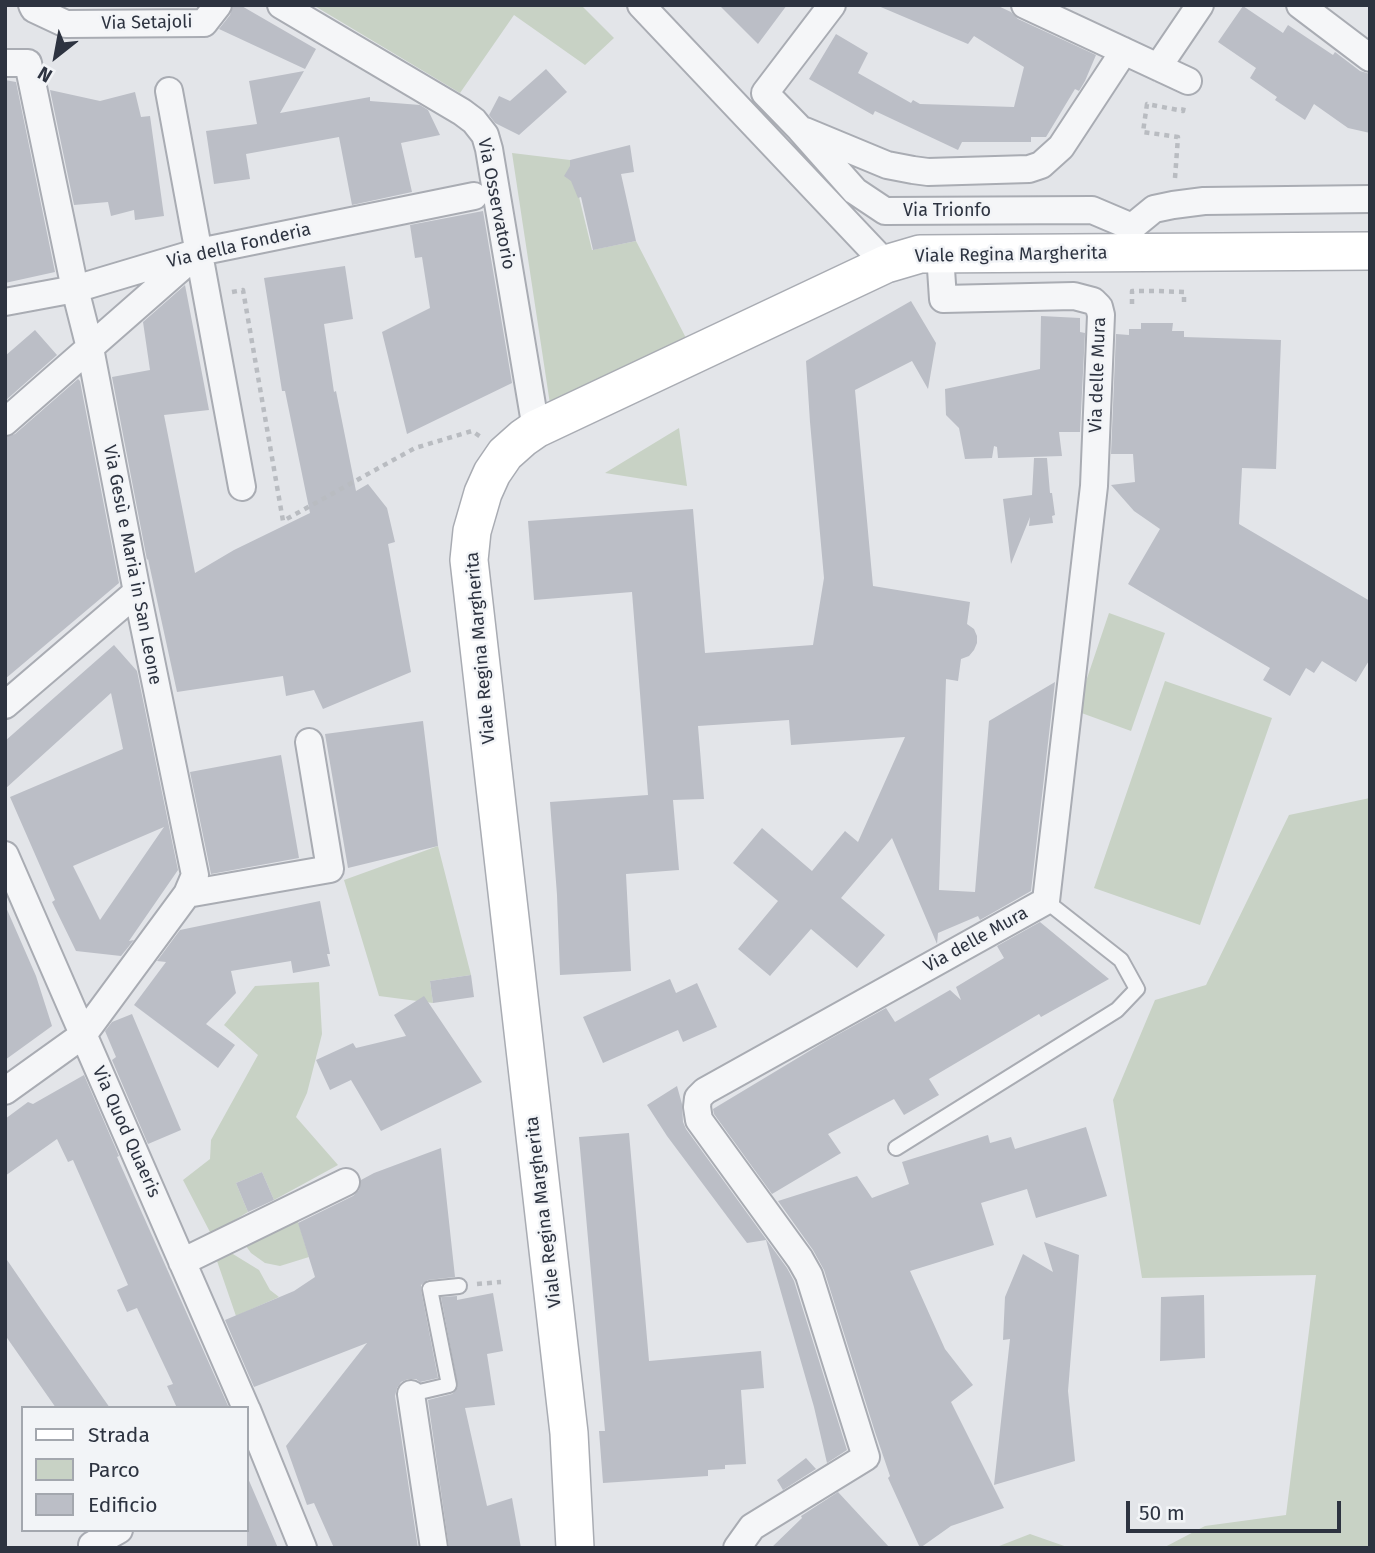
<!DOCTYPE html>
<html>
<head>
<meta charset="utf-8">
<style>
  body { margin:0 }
  #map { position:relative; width:1375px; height:1553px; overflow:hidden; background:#e3e5e9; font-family:"Fira Sans",sans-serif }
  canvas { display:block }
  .frame { position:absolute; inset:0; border:7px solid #2d3340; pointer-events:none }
  .legend { position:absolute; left:21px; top:1406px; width:228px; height:126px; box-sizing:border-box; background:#f2f4f7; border:2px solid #a3a7ae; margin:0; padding:9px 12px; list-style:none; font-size:21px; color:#2d3340 }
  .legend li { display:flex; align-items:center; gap:14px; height:35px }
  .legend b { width:35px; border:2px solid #a3a7ae }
  .north { position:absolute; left:21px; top:21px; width:70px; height:70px; -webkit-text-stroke:5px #f2f4f7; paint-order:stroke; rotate:211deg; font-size:19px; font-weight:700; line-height:28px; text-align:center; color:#2d3340 }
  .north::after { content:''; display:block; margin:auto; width:24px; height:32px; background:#2d3340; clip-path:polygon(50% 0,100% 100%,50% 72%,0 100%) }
  .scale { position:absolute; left:1126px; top:1501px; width:215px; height:32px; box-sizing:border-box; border:4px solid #2d3340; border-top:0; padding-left:9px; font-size:21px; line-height:24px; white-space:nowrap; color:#2d3340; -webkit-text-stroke:5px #f2f4f7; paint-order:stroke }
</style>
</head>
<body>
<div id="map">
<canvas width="1375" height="1553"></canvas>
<div class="frame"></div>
<ul class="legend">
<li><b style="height:9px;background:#fff"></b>Strada</li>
<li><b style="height:19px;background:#c8d2c5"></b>Parco</li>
<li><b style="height:19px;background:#bbbec6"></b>Edificio</li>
</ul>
<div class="north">N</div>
<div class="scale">50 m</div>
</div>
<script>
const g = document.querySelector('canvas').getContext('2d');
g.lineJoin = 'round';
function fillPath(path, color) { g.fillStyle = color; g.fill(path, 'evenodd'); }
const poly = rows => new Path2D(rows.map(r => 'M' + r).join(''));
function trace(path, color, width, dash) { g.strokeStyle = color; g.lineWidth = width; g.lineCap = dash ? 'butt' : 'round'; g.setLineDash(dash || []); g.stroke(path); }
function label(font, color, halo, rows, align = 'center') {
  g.font = font + ' "Fira Sans",sans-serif'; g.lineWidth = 5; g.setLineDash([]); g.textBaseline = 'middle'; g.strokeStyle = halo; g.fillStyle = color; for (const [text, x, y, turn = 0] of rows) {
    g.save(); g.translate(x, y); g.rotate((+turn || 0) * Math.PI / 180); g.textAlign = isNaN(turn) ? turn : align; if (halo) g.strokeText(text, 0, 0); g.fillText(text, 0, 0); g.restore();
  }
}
fillPath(poly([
  [313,5,581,5,614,38,585,65,514,15,460,93],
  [512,153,570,160,592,250,636,241,686,338,550,404],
  [679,428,687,486,605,473],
  [1109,613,1165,633,1131,731,1076,711],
  [1165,681,1272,718,1200,925,1094,888],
  [1370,798,1370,1548,1163,1548,1205,1526,1286,1515,1316,1275,1142,1278,1113,1100,1155,1000,1206,985,1289,815],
  [438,846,471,975,430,981,433,1003,379,996,344,880],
  [319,982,322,1034,307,1093,296,1117,338,1165,274,1200,262,1172,236,1183,248,1212,211,1234,183,1180,210,1159,211,1140,258,1055,224,1025,255,986],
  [296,1215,309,1257,280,1266,265,1263,251,1253,243,1242],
  [228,1251,259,1270,270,1290,279,1297,236,1316,217,1261],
  [1030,1534,1070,1548,994,1548]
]), '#c8d2c5');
fillPath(poly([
  [233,5,240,5,316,49,305,69,219,29,230,15],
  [719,5,787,5,758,44],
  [876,5,996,5,1011,12,1018,19,1096,55,1085,81,1079,91,1075,89,1046,137,1031,137,1031,142,962,142,958,150,875,111,873,115,809,79,836,34,868,53,858,73,911,103,913,100,920,104,1014,107,1024,67,974,36,968,44],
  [1243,6,1283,33,1288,25,1333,55,1335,52,1360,71,1370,74,1370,133,1348,128,1314,104,1305,120,1275,100,1277,97,1250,78,1256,68,1218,42],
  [546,69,567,92,519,135,495,123,489,115,499,96,510,101],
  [304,71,280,113,370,97,370,101,420,105,428,110,440,135,401,143,412,192,352,205,339,137,246,154,250,179,214,184,206,131,257,124,249,81],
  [5,80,16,82,55,272,5,283],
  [50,90,100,101,135,92,141,117,150,116,164,216,135,220,134,210,111,216,108,202,74,205],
  [630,145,634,172,621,174,636,241,593,250,581,197,578,198,571,181,564,176,570,166,570,160],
  [483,211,512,383,407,434,382,332,430,308,422,257,415,258,410,225],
  [345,266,353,319,324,324,334,392,336,391,356,491,368,484,387,508,395,542,388,544,411,672,323,709,314,690,286,696,283,676,177,692,148,559,147,560,112,377,150,370,143,322,185,285,209,410,164,415,195,573,234,550,310,513,285,391,282,391,264,278],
  [911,301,936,343,928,389,912,361,855,390,873,586,970,602,967,624,974,629,977,636,977,643,974,650,969,656,961,659,958,681,946,679,939,890,975,892,989,721,1055,682,1031,891,980,920,978,916,938,933,937,944,892,838,841,898,885,935,857,968,811,929,770,976,738,949,778,901,733,863,762,828,812,871,845,831,858,842,905,737,791,745,789,720,698,726,704,799,673,800,679,870,626,874,631,971,560,975,557,895,550,802,648,795,632,592,534,600,528,521,693,509,705,653,813,645,824,578,810,422,806,361],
  [1041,316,1080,318,1080,332,1085,333,1080,432,1059,432,1062,456,998,458,997,447,994,446,992,458,965,459,959,428,946,415,945,389,1040,369],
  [1141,323,1173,323,1172,331,1184,331,1184,337,1281,340,1276,469,1242,468,1239,524,1370,601,1370,659,1356,682,1322,661,1314,673,1306,668,1290,696,1263,680,1270,668,1128,584,1160,529,1134,511,1111,485,1135,482,1133,454,1111,454,1116,334,1129,335,1129,329,1141,329],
  [35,330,57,355,5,401,5,356],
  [78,379,80,381,119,583,5,679,5,437,15,434],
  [1034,458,1047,458,1050,493,1052,493,1055,515,1052,516,1053,523,1029,526,1030,517,1011,564,1003,499,1032,495],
  [114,645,137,671,178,870,129,941,134,940,121,956,76,951,52,902,55,900,10,797,123,749,111,693,5,789,5,741],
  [164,827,100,920,73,866],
  [423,721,438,846,348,868,325,734],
  [281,755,299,858,211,874,190,772],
  [320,901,330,954,327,954,330,966,293,973,291,961,231,971,236,993,206,1024,235,1045,218,1068,134,1005,166,962,157,961,180,930],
  [5,905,36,976,52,1026,5,1060],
  [1040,922,1109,979,1041,1017,1039,1014,929,1079,939,1095,904,1115,894,1099,828,1134,841,1153,772,1194,714,1114,713,1109,826,1041,886,1008,895,1022,950,990,961,1000,956,987,1004,958,997,946],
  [471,975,474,997,433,1003,430,981],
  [670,979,676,993,697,983,717,1027,683,1042,678,1030,603,1063,583,1017],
  [424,996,482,1082,381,1131,351,1080,330,1090,316,1060,353,1043,356,1048,406,1036,394,1015],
  [132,1014,181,1130,148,1144,112,1060,116,1057,105,1031,112,1022],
  [84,1075,119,1156,117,1157,229,1408,177,1408,167,1386,173,1384,137,1308,127,1312,117,1290,128,1285,73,1160,68,1162,57,1139,5,1176,5,1119,28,1102,33,1104],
  [677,1086,682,1104,683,1122,686,1129,787,1268,794,1281,847,1450,827,1463,814,1407,766,1240,747,1243,667,1136,647,1105],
  [1086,1127,1107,1196,1036,1218,1027,1189,981,1203,994,1245,910,1271,945,1349,973,1385,951,1402,1004,1508,951,1526,920,1548,888,1478,890,1476,875,1432,824,1270,813,1250,778,1201,857,1176,872,1198,909,1184,902,1162,988,1135,990,1143,1011,1137,1015,1149],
  [629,1133,649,1361,761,1351,764,1388,741,1390,746,1464,725,1465,725,1469,708,1470,708,1476,603,1483,599,1431,605,1431,579,1137],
  [441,1148,455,1277,428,1280,421,1285,421,1290,438,1378,420,1382,416,1379,408,1379,401,1382,397,1388,395,1396,418,1548,334,1548,314,1503,307,1505,286,1446,367,1343,254,1387,225,1320,294,1291,315,1277,298,1223,353,1196,359,1190,361,1180,374,1173],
  [262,1172,274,1200,248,1212,236,1183],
  [1044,1242,1079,1255,1068,1391,1075,1461,994,1485,1010,1339,1003,1340,1005,1297,1023,1254,1053,1272],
  [5,1257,44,1314,110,1408,56,1408,5,1335],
  [493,1293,503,1351,487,1354,495,1405,465,1408,487,1506,512,1498,521,1548,449,1548,428,1400,452,1394,458,1387,441,1297,457,1296,457,1300],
  [1204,1295,1205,1358,1160,1361,1161,1297],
  [806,1458,816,1469,783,1490,777,1480],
  [247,1476,278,1548,247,1548],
  [838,1492,890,1548,771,1548,802,1518,801,1516]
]), '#bbbec6');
const lane = poly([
  [896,1148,1117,1010,1137,989,1121,960,1046,901],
  [411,1394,449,1385,430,1289,459,1286]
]);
const street = poly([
  [32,5,34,9,66,24,204,23,218,5],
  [281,5,462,112,474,121,485,135,489,149,536,429],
  [641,5,886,264],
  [832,5,765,93,800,129,855,191,885,211,1092,210,1132,227],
  [1025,5,1188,81],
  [1300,5,1370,58],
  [5,63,28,63,75,289,90,348,137,592,195,875,187,894,83,1035,5,1091],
  [1158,67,1200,5],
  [169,91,242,487],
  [805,131,887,165,913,170,928,172,1029,169,1041,165,1061,147,1124,51],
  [1130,244,1132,227,1154,209,1173,205,1204,201,1370,199],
  [5,302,75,289,199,252,474,196],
  [5,422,192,258],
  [5,705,137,592],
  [5,855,246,1408],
  [187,894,330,869,309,742],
  [182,1262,346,1182],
  [411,1394,434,1548],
  [247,1410,303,1548],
  [94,1548,92,1545,119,1530],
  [737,1548,752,1527,866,1457,809,1275,800,1259,699,1120,697,1107,698,1098,705,1091,1046,901,1094,486,1101,315,1099,307,1093,301,1074,296,943,299,940,254]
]);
const secondary = poly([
  [575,1548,569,1433,469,560,472,531,483,493,492,473,505,454,523,438,536,429,886,264,920,254,1370,251]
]);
trace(lane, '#a9acb3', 18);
trace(street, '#a9acb3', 30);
trace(secondary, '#a9acb3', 40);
trace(poly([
  [1175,178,1178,137,1143,132,1147,104,1183,111,1184,106],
  [232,292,243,290,283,521,415,448,472,431,481,437],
  [1132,304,1132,291,1156,291,1184,292,1184,304],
  [477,1284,501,1282]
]), '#b9bcc1', 4.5, [5, 5]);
trace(lane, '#f5f6f8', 14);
trace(street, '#f5f6f8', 26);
trace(secondary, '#fff', 37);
label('18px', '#2d3340', '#f2f4f7', [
  ["Via Setajoli",147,23,-1],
  ["Via Osservatorio",496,204,79],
  ["Via Trionfo",947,211],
  ["Via della Fonderia",239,246,-13],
  ["Viale Regina Margherita",1011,255,-1],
  ["Via delle Mura",1098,375,-88],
  ["Via Gesù e Maria in San Leone",132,565,79],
  ["Viale Regina Margherita",481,648,-95],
  ["Via delle Mura",976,940,-29],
  ["Via Quod Quaeris",126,1132,66],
  ["Viale Regina Margherita",544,1212,-97]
]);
</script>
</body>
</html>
